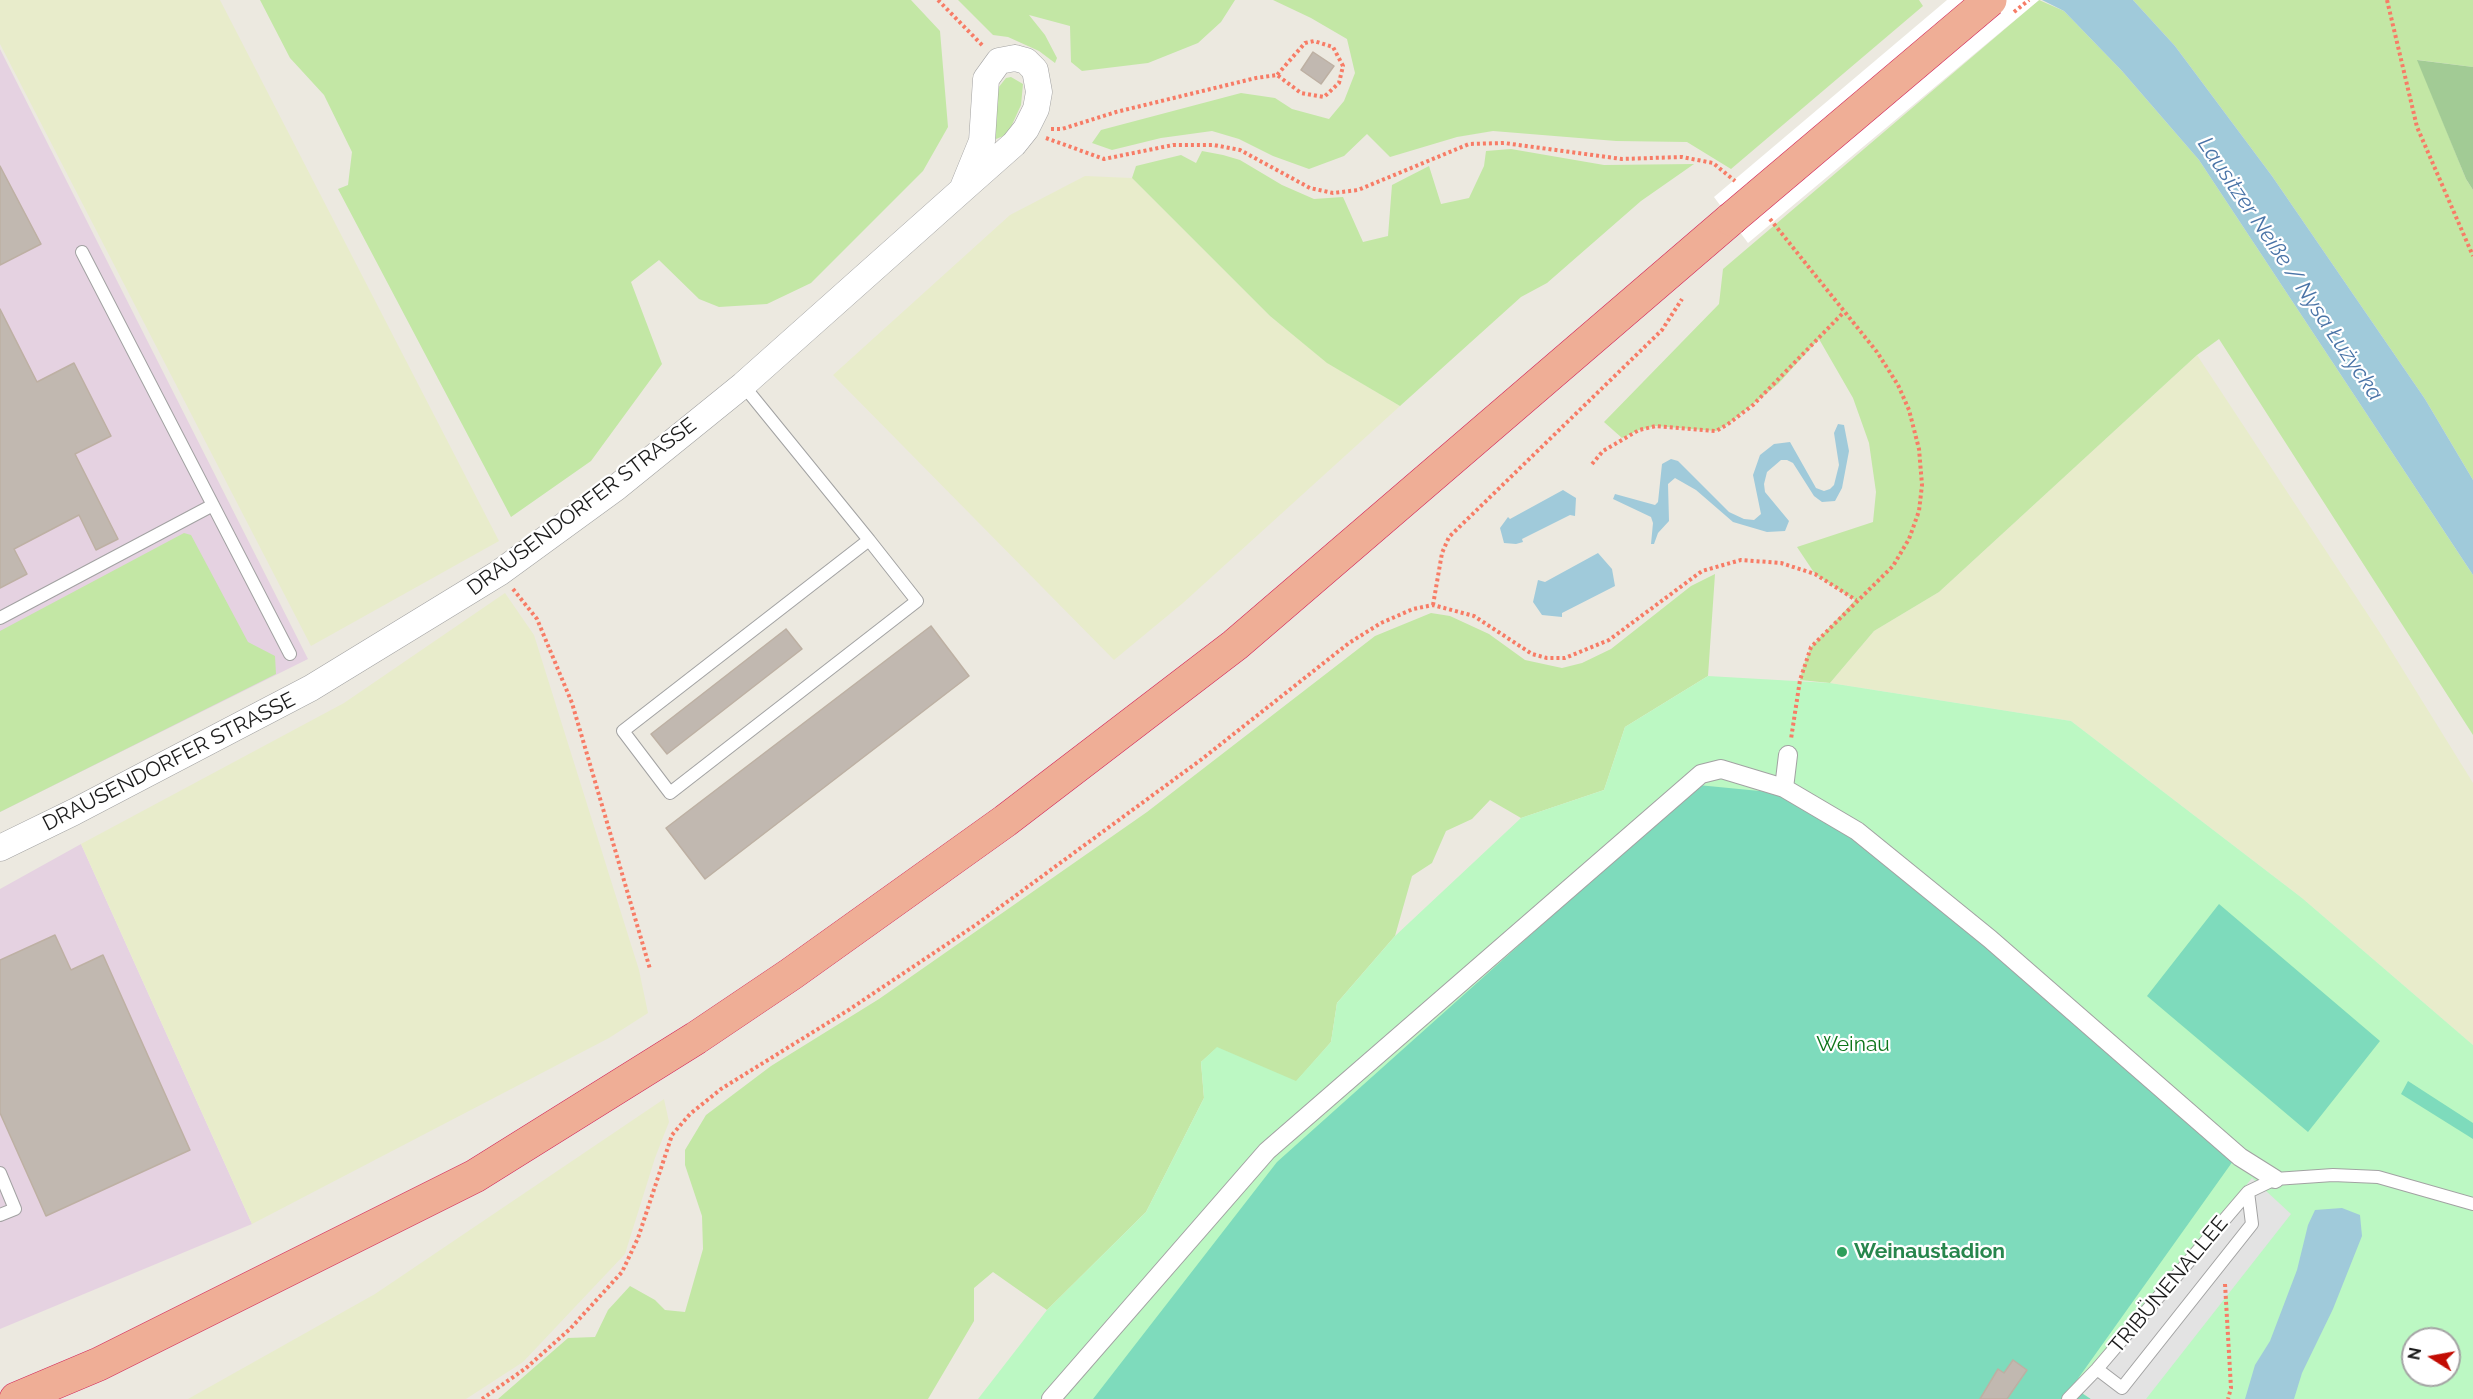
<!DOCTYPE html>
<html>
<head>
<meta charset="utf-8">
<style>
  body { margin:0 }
  #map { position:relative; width:2473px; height:1399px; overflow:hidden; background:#ece9e0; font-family:Raleway,sans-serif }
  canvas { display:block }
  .north { position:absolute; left:2401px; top:1327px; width:60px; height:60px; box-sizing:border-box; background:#fff; border:2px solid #a4a4a4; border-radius:50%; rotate:281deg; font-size:16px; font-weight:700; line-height:24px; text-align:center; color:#1b1b1b }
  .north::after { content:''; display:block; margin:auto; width:21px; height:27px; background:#c20c03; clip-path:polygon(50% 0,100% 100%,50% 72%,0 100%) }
</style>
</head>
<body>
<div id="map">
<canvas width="2473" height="1399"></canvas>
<div class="north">N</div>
</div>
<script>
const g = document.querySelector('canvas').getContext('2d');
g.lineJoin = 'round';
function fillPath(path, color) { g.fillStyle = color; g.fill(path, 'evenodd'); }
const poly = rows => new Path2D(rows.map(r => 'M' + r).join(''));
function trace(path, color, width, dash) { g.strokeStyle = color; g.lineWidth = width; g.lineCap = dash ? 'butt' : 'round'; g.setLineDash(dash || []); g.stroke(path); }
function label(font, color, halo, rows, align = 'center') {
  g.font = font + ' Raleway,sans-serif'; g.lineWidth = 4.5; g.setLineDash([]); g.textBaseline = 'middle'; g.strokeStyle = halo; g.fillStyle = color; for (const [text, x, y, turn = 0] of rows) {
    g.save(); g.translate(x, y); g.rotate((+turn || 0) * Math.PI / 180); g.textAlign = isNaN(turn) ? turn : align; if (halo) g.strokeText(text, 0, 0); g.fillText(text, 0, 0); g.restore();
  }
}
fillPath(poly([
  [0,49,308,659,0,812],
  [81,844,252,1224,0,1329,0,889]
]), '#e5d2e1');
fillPath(poly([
  [0,0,220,0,499,541,311,646,0,44],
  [1085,176,1132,178,1270,316,1328,363,1400,406,1183,603,1114,660,833,375,1010,215],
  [2197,355,2382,636,2473,783,2473,1045,2302,898,2071,721,1830,683,1874,631,1939,592],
  [505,593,534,635,639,970,648,1013,609,1038,252,1224,81,844,344,703],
  [664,1099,669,1122,655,1158,625,1254,523,1362,466,1399,188,1399,375,1294]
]), '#e8eccb');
fillPath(poly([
  [260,0,911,0,940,31,948,127,923,171,811,283,767,304,719,307,699,299,659,260,631,282,662,364,591,461,511,517,338,189,348,185,352,152,324,95,290,58],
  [958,0,1235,0,1221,22,1198,43,1148,63,1082,71,1071,62,1070,26,1029,15,1045,35,1057,58,1055,63,1039,51,1008,37,993,35],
  [1273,0,1919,0,1923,6,1731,169,1687,142,1616,141,1493,131,1457,137,1390,157,1367,134,1344,156,1309,169,1273,156,1239,139,1212,131,1161,138,1112,150,1092,143,1101,130,1241,93,1275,98,1292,109,1329,119,1344,101,1355,73,1347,39,1311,18],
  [2039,0,2064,11,2122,71,2199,160,2473,575,2473,735,2219,339,2197,355,1939,592,1874,631,1830,683,1800,680,1803,667,1811,647,1855,600,1815,574,1797,547,1873,522,1876,492,1869,443,1853,398,1819,339,1778,384,1728,424,1716,431,1656,426,1639,430,1622,438,1604,422,1719,304,1723,269],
  [2133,0,2473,0,2473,67,2418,60,2466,179,2473,190,2473,480,2425,399,2272,176,2175,46],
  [1011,77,1023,84,1021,105,1011,127,1006,135,996,139,993,137,998,88,1006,78],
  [1511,149,1604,165,1694,164,1641,201,1547,283,1521,297,1400,406,1327,363,1270,316,1132,178,1136,166,1181,155,1196,163,1202,151,1223,155,1240,160,1282,185,1314,199,1343,197,1363,242,1388,236,1392,185,1429,166,1441,204,1469,198,1484,166,1486,151],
  [184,533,191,535,248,642,275,656,276,674,0,812,0,631],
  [1715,574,1708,676,1625,727,1604,790,1521,818,1490,800,1472,819,1446,831,1432,863,1412,876,1395,936,1337,1003,1331,1042,1296,1082,1217,1048,1201,1062,1204,1098,1146,1212,1047,1310,993,1272,974,1288,974,1321,928,1399,498,1399,568,1338,595,1337,608,1310,630,1286,655,1300,665,1310,685,1312,703,1249,702,1216,685,1165,685,1150,706,1115,771,1066,879,999,1147,812,1375,636,1431,613,1450,616,1489,634,1525,660,1562,668,1582,663,1611,649,1691,586]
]), '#c3e7a5');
fillPath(poly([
  [2417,60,2473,67,2473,190,2466,179]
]), '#a2cb95');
fillPath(poly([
  [1708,676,1830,683,2071,721,2302,898,2473,1045,2473,1399,978,1399,1047,1310,1146,1212,1204,1098,1201,1062,1217,1047,1296,1081,1331,1042,1337,1003,1395,936,1521,818,1604,790,1625,727],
  [2413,1339,2449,1339,2449,1375,2413,1375]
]), '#bcf8c3');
fillPath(poly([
  [1698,785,1780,793,1853,836,1945,909,2233,1161,2072,1387,2091,1399,1093,1399,1277,1162],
  [2219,904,2380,1041,2308,1132,2147,996],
  [2408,1081,2473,1123,2473,1139,2401,1094]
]), '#7edbbc');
fillPath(poly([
  [2252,1178,2291,1214,2146,1399,2091,1399,2081,1392]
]), '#e3e3e3');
fillPath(poly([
  [2042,0,2133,0,2175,46,2272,176,2425,399,2473,480,2473,575,2199,160,2122,71,2064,11],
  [1838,424,1844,425,1849,451,1842,488,1835,501,1822,502,1814,496,1793,463,1787,460,1781,460,1767,472,1764,484,1765,492,1789,521,1785,531,1767,532,1733,522,1696,490,1675,478,1668,484,1669,521,1658,533,1654,544,1651,544,1653,523,1651,517,1613,499,1615,494,1655,505,1658,502,1662,464,1671,459,1678,461,1729,512,1744,519,1754,520,1761,514,1753,475,1760,455,1774,444,1790,442,1816,488,1824,491,1830,489,1834,485,1839,465,1834,433],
  [1563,490,1576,498,1575,516,1570,515,1522,539,1523,542,1516,544,1504,543,1500,528,1508,517,1510,519],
  [1598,553,1612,569,1615,586,1562,613,1562,617,1542,615,1533,602,1538,580,1545,582],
  [2342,1208,2360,1215,2362,1236,2333,1309,2302,1373,2294,1399,2245,1399,2255,1365,2270,1341,2297,1270,2308,1225,2315,1210]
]), '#a0cada');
fillPath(poly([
  [1947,0,2039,0,1748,243,1714,197]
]), '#fff');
const building = poly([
  [1313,52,1334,66,1321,84,1301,70,1313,52],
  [0,166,41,244,0,265,0,166],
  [0,309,37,382,74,363,111,436,75,454,118,539,96,550,79,515,14,549,27,574,0,588,0,309],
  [931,626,969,676,705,879,666,828,931,626],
  [786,629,802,649,667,754,651,734,786,629],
  [55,935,71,970,103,955,190,1150,46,1216,0,1113,0,960,55,935],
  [2013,1360,2027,1370,2007,1399,1980,1399,1998,1369,2004,1373,2013,1360]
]);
fillPath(building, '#c1b8b0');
trace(building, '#bdb0a3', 1.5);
const service = poly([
  [82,252,290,654],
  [743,385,869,540],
  [869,540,917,601,670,793,623,731,869,540],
  [0,618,213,505],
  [0,1173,15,1209,0,1215],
  [2097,1369,2122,1388,2252,1224,2248,1192],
  [2068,1399,2097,1369,2248,1192,2275,1179,2333,1175,2378,1177,2473,1204]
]);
const pedestrian = poly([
  [1784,788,1788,755],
  [1051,1399,1267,1151,1701,774,1721,769,1784,788,1857,831,1990,939,2240,1157,2275,1179]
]);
const minor = poly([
  [1015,58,1026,61,1035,70,1039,92,1036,109,1026,129,1014,144,962,190,982,141,986,79,999,61,1015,58],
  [0,848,74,812,311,688,499,573,617,487,743,385,962,190]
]);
const trunk = poly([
  [16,1399,99,1364,475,1176,696,1038,791,974,1005,821,1235,645,1731,219]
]);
trace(service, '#a2a2a2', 14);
trace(pedestrian, '#a2a2a2', 20);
trace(minor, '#a2a2a2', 27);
trace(trunk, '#d12659', 34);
trace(poly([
  [938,0,983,46],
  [2387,0,2417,127,2473,256],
  [1051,129,1062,129,1116,112,1256,78,1277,75,1301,93,1324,97,1339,83,1343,66,1333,47,1314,41,1305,43,1277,75],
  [1046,138,1104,159,1173,145,1214,145,1240,150,1310,188,1333,193,1358,190,1469,144,1504,143,1622,159,1682,157,1713,163,1735,181],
  [1770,219,1877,352,1898,385,1909,410,1919,449,1922,485,1919,511,1909,539,1893,566,1811,647,1800,680,1791,739],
  [1592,464,1603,451,1639,430,1656,426,1716,431,1728,424,1753,405,1843,313],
  [513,589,537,619,572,703,650,969],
  [1433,605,1442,553,1449,537,1662,330,1682,299],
  [2225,1284,2231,1388,2228,1399],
  [482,1399,526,1368,570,1329,622,1272,638,1238,672,1135,690,1114,721,1089,847,1011,977,924,1202,759,1349,643,1381,623,1413,609,1433,605,1474,616,1532,654,1547,658,1565,658,1609,640,1702,571,1741,560,1781,563,1815,574,1856,600]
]), '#f77c66', 4, [3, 3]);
trace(service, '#fff', 12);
trace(pedestrian, '#fff', 18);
trace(minor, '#fff', 26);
trace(trunk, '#efae96', 33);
const trunkBridge = poly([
  [1731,219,1990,0]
]);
trace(trunkBridge, '#d12659', 34, []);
trace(poly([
  [2014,12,2029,0]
]), '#f77c66', 4, [3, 3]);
trace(trunkBridge, '#efae96', 33);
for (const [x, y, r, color] of [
  [1842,1252,6,"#2e9e5b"]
]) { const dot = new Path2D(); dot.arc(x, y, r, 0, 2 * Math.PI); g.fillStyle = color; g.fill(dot); trace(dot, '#fff', 2); }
label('21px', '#1b1b1b', '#fff', [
  ["DRAUSENDORFER STRASSE",582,507,-37],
  ["DRAUSENDORFER STRASSE",169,762,-27],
  ["TRIBÜNENALLEE",2169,1285,-50]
]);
label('21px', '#0d751a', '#fff', [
  ["Weinau",1853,1045]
]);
label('bold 21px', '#27864d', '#fff', [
  ["Weinaustadion",1854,1252]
], 'left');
label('italic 22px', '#4a74a7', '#fff', [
  ["Lausitzer Neiße / Nysa Łużycka",2290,269,56]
]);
</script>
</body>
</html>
